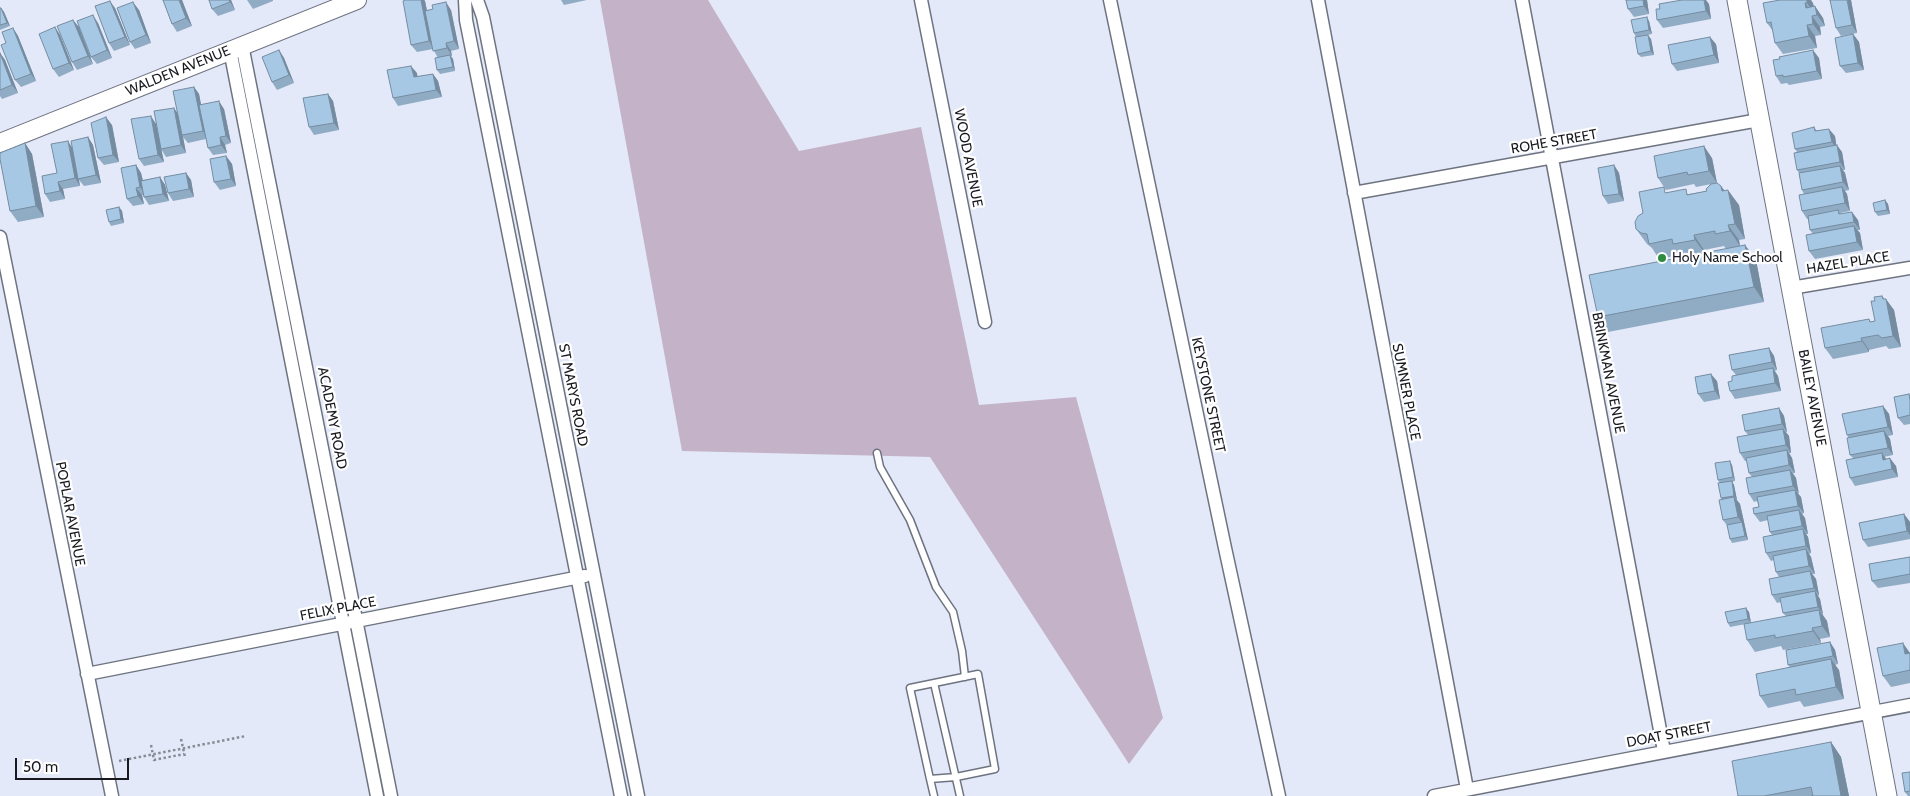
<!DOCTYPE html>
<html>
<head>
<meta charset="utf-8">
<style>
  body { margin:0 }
  #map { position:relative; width:1910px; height:796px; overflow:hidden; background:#e4e9f9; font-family:Cabin,sans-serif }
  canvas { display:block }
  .scale { position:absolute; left:15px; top:758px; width:114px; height:22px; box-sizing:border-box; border:2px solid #191a20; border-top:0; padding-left:6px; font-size:15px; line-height:18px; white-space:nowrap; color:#191a20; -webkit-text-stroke:4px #fff; paint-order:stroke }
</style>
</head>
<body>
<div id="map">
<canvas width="1910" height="796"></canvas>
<div class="scale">50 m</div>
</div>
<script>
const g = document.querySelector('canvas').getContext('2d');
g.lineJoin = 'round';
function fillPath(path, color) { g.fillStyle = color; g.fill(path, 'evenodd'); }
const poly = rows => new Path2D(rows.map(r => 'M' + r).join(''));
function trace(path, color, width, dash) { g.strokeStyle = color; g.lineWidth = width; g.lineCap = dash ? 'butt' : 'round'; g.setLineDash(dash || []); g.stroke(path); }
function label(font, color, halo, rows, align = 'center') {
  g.font = font + ' Cabin,sans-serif'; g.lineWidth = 4.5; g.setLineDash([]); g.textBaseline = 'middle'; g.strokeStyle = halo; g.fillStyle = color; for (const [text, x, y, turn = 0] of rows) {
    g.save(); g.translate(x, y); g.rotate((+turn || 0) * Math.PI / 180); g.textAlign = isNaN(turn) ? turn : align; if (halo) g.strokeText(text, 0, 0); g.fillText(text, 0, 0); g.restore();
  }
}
fillPath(poly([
  [600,0,708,0,799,151,921,127,979,405,1076,397,1163,718,1129,764,930,457,682,451]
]), '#c4b3c8');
const service = poly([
  [877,453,880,467,910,520,936,587,953,612,962,651,965,677],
  [934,683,960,796],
  [930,779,910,688,978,674,995,769,956,777,930,779,934,796]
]);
const minor = poly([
  [465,0,466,20,621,796],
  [477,0,483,17,638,796],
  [921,0,985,322],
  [1110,0,1225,548,1279,796],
  [1318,0,1467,789],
  [1522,0,1664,751],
  [242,45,391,796],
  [230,50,377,796],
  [1354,193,1759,120],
  [0,237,112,796],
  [1791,288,1910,268],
  [87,674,585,576],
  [1434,796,1910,705]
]);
const secondary = poly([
  [0,143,357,0]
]);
const primary = poly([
  [1737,0,1887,796]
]);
trace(service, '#6e7380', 9);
trace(minor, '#6e7380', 15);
trace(secondary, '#6e7380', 20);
trace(primary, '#6e7380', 21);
trace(poly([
  [181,739,185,757],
  [151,745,154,760,184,754],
  [119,761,246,736]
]), '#888b96', 2.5, [2.5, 2.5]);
trace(service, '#fff', 6);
trace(minor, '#fff', 12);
trace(secondary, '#fff', 18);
trace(primary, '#fff', 19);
fillPath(poly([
  [163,0,182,0,192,26,177,32,172,24],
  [231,0,235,10,218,16,212,9],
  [247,0,273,0,273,1,253,9],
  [405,0,424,0,425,1,427,10,451,10,459,49,451,51,452,56,451,56,453,59,455,71,440,74,437,70,438,58,433,49,417,52,411,45],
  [561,0,587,0,564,5],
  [1626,0,1647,0,1649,14,1634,17,1628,9],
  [1780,0,1813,3,1814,7,1823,18,1825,26,1820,27,1821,35,1815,36,1817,48,1783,54,1775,43,1773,31,1767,23],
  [1851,0,1857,33,1841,36,1836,28],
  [1709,4,1711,19,1663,28,1657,20,1660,9],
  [0,8,1,8,4,12,10,26,0,30],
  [115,8,130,45,114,51,109,43],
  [139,10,151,43,135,49,130,42],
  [1649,21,1652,34,1636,37,1634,33],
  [98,23,112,58,97,64,91,57],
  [55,27,60,35,74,70,59,77,53,69],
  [79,27,93,64,77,70,72,62],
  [13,28,18,36,36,81,21,87,15,80,6,43],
  [1853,34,1859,42,1864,70,1846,73,1840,66],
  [1651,39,1654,55,1641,57,1638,54],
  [1716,44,1719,63,1677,71,1672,64],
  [279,50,284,58,294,83,277,90,272,82],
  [0,53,5,60,18,93,2,99,0,96],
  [1819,58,1822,79,1789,85,1787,83,1781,84,1776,76],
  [417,73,417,77,433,74,438,81,442,97,398,106,393,98],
  [194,87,199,94,201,105,224,109,231,143,225,145,227,153,213,155,208,148,206,139,188,143,183,137,186,153,166,157,161,149,164,162,144,166,139,159,156,123,178,113],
  [328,94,333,101,339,130,314,135,309,127],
  [112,125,119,162,104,165,98,158],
  [1814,127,1817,131,1835,136,1836,145,1842,152,1845,170,1843,170,1845,173,1849,190,1845,191,1847,194,1850,211,1840,213,1841,214,1858,220,1860,230,1857,230,1860,233,1863,250,1815,259,1809,251,1813,234,1810,230,1808,219,1807,219,1802,211,1804,194,1802,190,1799,173,1797,170,1797,152,1795,149],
  [88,137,93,145,101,183,84,186,79,180,80,186,63,189,65,199,50,202,45,194,72,147],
  [25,143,32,154,44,217,18,222,10,211],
  [226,156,232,164,236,186,220,190,214,182],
  [1712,158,1717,183,1696,187,1694,184,1666,190,1658,178],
  [136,165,141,173,143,180,160,177,165,185,169,201,149,205,144,197,143,195,142,195,144,204,133,206,127,199],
  [1614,165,1619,173,1624,201,1608,204,1603,196],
  [186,173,191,180,194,197,173,201,168,193],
  [1721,186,1725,191,1739,205,1745,239,1739,240,1740,246,1726,249,1724,246,1704,250,1705,253,1745,245,1756,260,1764,302,1608,332,1598,317,1682,257,1681,255,1659,259,1652,248,1647,244,1636,229,1643,213,1667,193,1689,194,1707,191],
  [1885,200,1888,204,1890,214,1878,216,1875,212],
  [119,207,122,211,124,223,111,226,109,222],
  [1882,296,1894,310,1901,347,1889,349,1886,346,1869,350,1869,352,1833,359,1825,348,1869,319,1871,322,1875,321,1875,301],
  [1769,348,1774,356,1777,370,1774,371,1778,376,1781,391,1735,399,1730,391,1732,381,1736,375,1732,370],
  [1717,381,1720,399,1704,402,1698,394],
  [1909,394,1910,396,1910,424,1904,425,1898,418],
  [1883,406,1889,414,1893,435,1888,436,1890,439,1893,455,1884,457,1886,459,1896,466,1898,477,1855,486,1850,478,1853,458,1850,455,1849,438,1847,435],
  [1779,408,1784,416,1787,432,1786,432,1789,436,1791,453,1789,453,1792,458,1795,473,1793,473,1796,478,1798,494,1801,497,1804,513,1802,514,1805,518,1808,534,1806,534,1808,537,1811,553,1809,554,1811,557,1815,574,1812,574,1816,579,1819,595,1818,596,1820,599,1823,615,1827,621,1830,637,1820,639,1821,643,1783,650,1781,646,1755,652,1747,640,1786,616,1783,613,1781,602,1777,603,1772,595,1779,577,1776,572,1774,560,1771,561,1766,553,1772,535,1770,532,1768,520,1760,522,1754,514,1759,507,1757,501,1754,502,1749,494,1752,477,1749,473,1747,461,1745,461,1740,453,1748,435,1745,431],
  [1732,465,1735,481,1732,482,1734,485,1737,500,1740,504,1748,540,1732,543,1730,539,1728,527,1723,520,1720,483,1718,480],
  [1904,514,1910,522,1910,539,1868,547,1863,540],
  [1910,557,1910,583,1878,588,1872,581],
  [1749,612,1751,623,1730,627,1728,623],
  [1830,642,1835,650,1838,664,1835,665,1839,670,1844,699,1804,707,1800,701,1768,708,1760,696,1790,667,1788,665],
  [1910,653,1910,683,1891,687,1883,676],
  [1831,742,1841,757,1849,796,1738,796],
  [1910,772,1910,796,1908,796,1905,792]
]), '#90acc5');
fillPath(poly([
  [179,0,182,0,192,26,186,18],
  [229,0,231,0,235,10,230,2],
  [421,0,424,0,425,1,434,49,429,41],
  [1643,0,1647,0,1649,14,1644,6],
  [1704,0,1706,0,1709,4,1711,19,1706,11],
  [1807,0,1811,0,1813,3,1815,14,1807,3],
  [1847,0,1851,0,1857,33,1852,25],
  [110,1,115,8,130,45,125,37],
  [133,2,139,10,151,43,146,35],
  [446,2,451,10,459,49,454,41],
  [1805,3,1813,15,1812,16,1820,27,1821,35,1813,24,1806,8],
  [1815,6,1823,18,1825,26,1817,15],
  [1,8,4,12,10,26,7,23],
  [93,15,98,23,112,58,107,50],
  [1647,17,1649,21,1652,34,1649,30],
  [73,20,79,27,93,64,88,56],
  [1807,25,1815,36,1817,48,1809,36],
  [55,27,60,35,74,70,69,63],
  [13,28,18,36,36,81,31,74],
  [1853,34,1859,42,1864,70,1858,63],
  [1648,35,1651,39,1654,55,1651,51],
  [1710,37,1716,44,1719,63,1714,55],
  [446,43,451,51,452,56,447,48],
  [279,50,284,58,294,83,289,75],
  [1813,50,1819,58,1822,79,1817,71],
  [0,53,5,60,18,93,12,85],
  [450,55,453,59,455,71,453,67],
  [411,66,417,73,419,85,414,77],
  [433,74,438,81,442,97,436,90],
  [194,87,199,94,208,139,203,131],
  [328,94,333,101,339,130,334,123],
  [219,101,224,109,231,143,226,136],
  [174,108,179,115,182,135,183,137,186,153,181,145],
  [151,116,156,124,164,162,158,155],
  [106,117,112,125,119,162,113,155],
  [1829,129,1835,136,1837,150,1832,142],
  [88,137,93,145,101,183,96,175],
  [220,137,225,145,227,153,221,145],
  [68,141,73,149,80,186,75,178],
  [25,143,32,154,44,217,36,206],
  [1837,145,1842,152,1845,170,1840,162],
  [1704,146,1712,158,1717,183,1709,171],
  [226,156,232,164,236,186,231,179],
  [136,165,141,173,146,195,140,187],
  [1614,165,1619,173,1624,201,1619,194],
  [1840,166,1845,173,1849,190,1843,182],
  [186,173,191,180,194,197,189,189],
  [160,177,165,185,169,201,163,194],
  [58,182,63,189,65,199,60,191],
  [1721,186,1730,199,1728,190,1739,205,1745,239,1735,224,1722,191],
  [1842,187,1847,194,1850,211,1845,203],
  [136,188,142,195,144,204,138,196],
  [1885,200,1888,204,1890,214,1887,210],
  [119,207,122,211,124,223,121,219],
  [1852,212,1858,220,1860,230,1854,222],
  [1728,225,1739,240,1740,246,1730,231],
  [1854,226,1860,233,1863,250,1857,242],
  [1694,235,1704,250,1706,255,1695,240],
  [1745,245,1756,260,1764,302,1754,287],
  [1882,296,1886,302,1886,299,1894,310,1901,347,1893,336],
  [1861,338,1869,350,1869,352,1862,341],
  [1769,348,1774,356,1777,370,1772,362],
  [1773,368,1778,376,1781,391,1775,383],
  [1711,374,1717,381,1720,399,1715,391],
  [1883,406,1889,414,1893,435,1888,427],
  [1779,408,1784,416,1787,432,1782,424],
  [1783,429,1789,436,1791,453,1786,445],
  [1884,431,1890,439,1893,455,1888,448],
  [1787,450,1792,458,1795,473,1789,465],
  [1882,453,1887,460,1883,460],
  [1890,458,1896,466,1898,477,1892,469],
  [1730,461,1732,465,1735,481,1733,477],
  [1790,470,1796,478,1799,494,1793,486],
  [1732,481,1734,485,1737,500,1734,496],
  [1795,490,1801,497,1804,513,1798,506],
  [1734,497,1740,504,1748,540,1745,536,1742,523,1738,517],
  [1799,510,1805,518,1808,534,1802,526],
  [1904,514,1910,522,1910,535,1907,531],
  [1803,529,1808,537,1811,553,1806,546],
  [1806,549,1811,557,1815,574,1809,566],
  [1810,571,1816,579,1819,595,1814,588],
  [1815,591,1820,599,1823,614,1818,607],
  [1746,608,1749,612,1751,623,1748,619],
  [1819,610,1827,621,1830,637,1822,626],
  [1812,628,1820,639,1821,643,1813,631],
  [1830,642,1835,650,1838,664,1833,656],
  [1903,643,1910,653,1910,661,1905,654],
  [1831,659,1839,670,1844,699,1836,687],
  [1831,742,1841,757,1849,796,1841,796]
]), '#758ca0');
const building = poly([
  [163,0,179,0,186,18,172,24,163,0],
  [209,0,229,0,230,2,212,9,209,0],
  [405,0,421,0,429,41,411,45,403,1,405,0],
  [1626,0,1643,0,1644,6,1628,9,1626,0],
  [1682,0,1704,0,1706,11,1657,20,1656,9,1660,9,1659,4,1682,0],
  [1780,0,1807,0,1807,3,1805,3,1806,8,1815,6,1817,15,1812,16,1813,24,1807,25,1809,36,1775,43,1771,22,1767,23,1763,3,1780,0],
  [1830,0,1847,0,1852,25,1836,28,1830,0],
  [110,1,125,37,109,43,95,6,110,1],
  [133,2,146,35,130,42,117,8,133,2],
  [446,2,454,41,446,43,447,48,433,51,425,11,433,9,432,5,446,2],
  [0,8,1,8,7,23,0,25,0,8],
  [93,15,107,50,91,57,77,21,93,15],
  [1647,17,1649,30,1634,33,1631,20,1647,17],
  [73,20,88,56,72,62,57,26,73,20],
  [55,27,69,63,53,69,39,34,55,27],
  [13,28,31,74,15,80,1,45,6,43,2,32,13,28],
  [1853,34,1858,63,1840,66,1835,38,1853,34],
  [1648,35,1651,51,1638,54,1635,37,1648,35],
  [1710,37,1714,55,1672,64,1668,45,1710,37],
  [279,50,289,75,272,82,262,57,279,50],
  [1813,50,1817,71,1783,77,1783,75,1776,76,1773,60,1780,59,1779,57,1813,50],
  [0,53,12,85,0,90,0,53],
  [450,55,453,67,437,70,435,58,450,55],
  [411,66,414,77,433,74,436,90,393,98,387,70,411,66],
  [194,87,203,131,182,135,173,91,194,87],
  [328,94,334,123,309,127,303,98,328,94],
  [219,101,226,136,220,137,221,145,208,148,199,105,219,101],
  [174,108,181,145,161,149,154,111,174,108],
  [151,116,158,155,139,159,131,119,151,116],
  [106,117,113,155,98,158,91,123,106,117],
  [1814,127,1815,131,1829,129,1832,142,1795,149,1792,133,1814,127],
  [88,137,96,175,78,179,71,141,88,137],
  [68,141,75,178,58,182,60,191,45,194,42,176,57,173,51,144,68,141],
  [25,143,36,206,10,211,0,159,0,153,25,143],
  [1837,145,1840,162,1797,170,1794,153,1837,145],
  [1704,146,1709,171,1688,175,1687,172,1658,178,1654,156,1704,146],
  [226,156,231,179,214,182,210,159,226,156],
  [136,165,140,187,136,188,138,196,127,199,121,168,136,165],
  [1614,165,1619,194,1603,196,1598,168,1614,165],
  [1840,166,1843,182,1802,190,1799,173,1840,166],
  [186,173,189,189,168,193,164,177,186,173],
  [160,177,163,194,144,197,141,181,160,177],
  [1717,183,1721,186,1722,191,1728,190,1735,224,1728,225,1730,231,1715,234,1715,231,1694,235,1695,240,1673,244,1672,239,1649,244,1647,234,1641,233,1636,229,1635,222,1638,216,1643,213,1639,192,1664,187,1665,193,1686,189,1687,195,1707,191,1706,189,1711,184,1717,183],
  [1842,187,1845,203,1802,211,1799,195,1842,187],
  [1885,200,1887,210,1875,212,1873,203,1885,200],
  [119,207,121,219,109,222,106,210,119,207],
  [1838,210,1839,214,1852,212,1854,222,1810,230,1808,216,1838,210],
  [1854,226,1857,242,1809,251,1806,235,1854,226],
  [1745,245,1754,287,1598,317,1589,275,1745,245],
  [1882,296,1883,299,1886,299,1893,336,1882,338,1878,335,1861,338,1862,341,1825,348,1821,328,1869,319,1870,322,1875,321,1871,301,1875,301,1874,297,1882,296],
  [1769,348,1772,362,1732,370,1729,355,1769,348],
  [1773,368,1775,383,1730,391,1728,382,1732,381,1732,376,1773,368],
  [1711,374,1715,391,1698,394,1695,377,1711,374],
  [1909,394,1910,400,1910,415,1898,418,1894,397,1909,394],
  [1883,406,1888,427,1847,435,1842,414,1883,406],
  [1779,408,1782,424,1745,431,1742,415,1779,408],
  [1783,429,1786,445,1740,453,1737,437,1783,429],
  [1884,431,1888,448,1850,455,1847,438,1884,431],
  [1787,450,1789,465,1749,473,1746,458,1787,450],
  [1882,453,1883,460,1890,458,1892,469,1850,478,1846,460,1882,453],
  [1730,461,1733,477,1718,480,1715,463,1730,461],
  [1790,470,1793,486,1749,494,1746,478,1790,470],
  [1732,481,1734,496,1721,498,1718,483,1732,481],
  [1795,490,1798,506,1754,514,1753,508,1759,507,1757,497,1795,490],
  [1734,497,1738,517,1723,520,1719,500,1734,497],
  [1799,510,1802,526,1770,532,1767,516,1799,510],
  [1904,514,1907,531,1863,540,1859,523,1904,514],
  [1742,522,1745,536,1730,539,1727,525,1742,522],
  [1803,529,1806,546,1766,553,1763,537,1803,529],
  [1806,549,1809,566,1776,572,1773,556,1806,549],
  [1910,557,1910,574,1872,581,1869,564,1910,557],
  [1810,571,1814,588,1772,595,1769,579,1810,571],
  [1815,591,1818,607,1783,613,1780,598,1815,591],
  [1746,608,1748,619,1728,623,1725,612,1746,608],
  [1819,610,1822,626,1812,628,1813,631,1775,638,1775,635,1747,640,1744,624,1819,610],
  [1830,642,1833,656,1788,665,1786,650,1830,642],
  [1903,643,1905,654,1910,653,1910,670,1883,676,1877,648,1903,643],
  [1831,659,1836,687,1796,695,1795,689,1760,696,1756,674,1831,659],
  [1831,742,1841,796,1811,796,1813,796,1811,787,1764,796,1738,796,1732,761,1831,742],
  [1910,772,1910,791,1905,792,1902,773,1910,772]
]);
fillPath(building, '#a7c8e5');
trace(building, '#758ca0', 1);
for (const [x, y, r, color] of [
  [1662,258,5,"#2d8c3f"]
]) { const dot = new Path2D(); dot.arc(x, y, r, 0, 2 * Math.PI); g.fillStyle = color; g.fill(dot); trace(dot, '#fff', 2); }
label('14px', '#191a20', '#fff', [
  ["WALDEN AVENUE",178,71,-22],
  ["ROHE STREET",1554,142,-10],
  ["WOOD AVENUE",968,158,79],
  ["HAZEL PLACE",1848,263,-9],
  ["BRINKMAN AVENUE",1608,373,79],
  ["SUMNER PLACE",1406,392,79],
  ["ST MARYS ROAD",573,395,79],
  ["KEYSTONE STREET",1208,395,78],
  ["BAILEY AVENUE",1812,398,79],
  ["ACADEMY ROAD",332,418,79],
  ["POPLAR AVENUE",70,514,79],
  ["FELIX PLACE",338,609,-11],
  ["DOAT STREET",1669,735,-11]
]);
label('14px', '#191a20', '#fff', [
  ["Holy Name School",1672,258]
], 'left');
</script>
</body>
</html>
